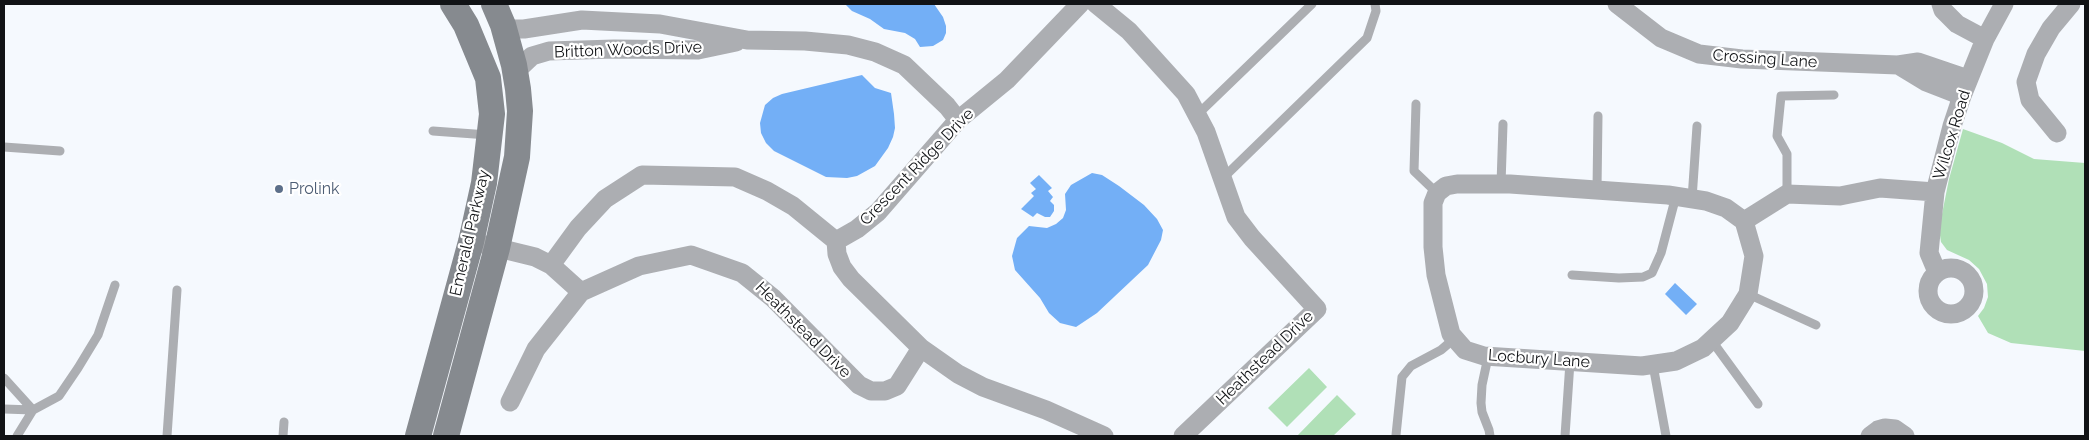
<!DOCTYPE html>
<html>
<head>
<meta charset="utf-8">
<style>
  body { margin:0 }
  #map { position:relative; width:2089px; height:440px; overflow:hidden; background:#f5f9fe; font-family:Raleway,sans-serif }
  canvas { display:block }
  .frame { position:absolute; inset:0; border:5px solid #111316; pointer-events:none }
</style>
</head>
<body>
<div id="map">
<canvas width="2089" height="440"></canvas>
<div class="frame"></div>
</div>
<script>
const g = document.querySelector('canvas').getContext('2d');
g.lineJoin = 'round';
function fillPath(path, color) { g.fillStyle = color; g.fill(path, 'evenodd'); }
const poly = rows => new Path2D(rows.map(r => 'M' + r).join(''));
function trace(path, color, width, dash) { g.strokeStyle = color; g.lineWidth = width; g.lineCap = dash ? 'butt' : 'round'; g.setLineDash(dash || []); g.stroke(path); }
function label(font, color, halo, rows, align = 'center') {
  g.font = font + ' Raleway,sans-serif'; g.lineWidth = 4.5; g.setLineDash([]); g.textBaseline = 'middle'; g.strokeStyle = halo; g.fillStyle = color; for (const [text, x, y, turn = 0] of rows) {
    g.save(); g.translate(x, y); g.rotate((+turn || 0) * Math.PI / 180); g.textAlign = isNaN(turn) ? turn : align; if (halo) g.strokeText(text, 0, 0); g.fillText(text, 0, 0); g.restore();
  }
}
fillPath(poly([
  [1963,129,2002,143,2034,159,2085,163,2085,351,2011,343,1988,333,1978,316,1984,308,1988,297,1987,284,1979,269,1969,260,1947,250,1941,242,1939,229,1949,179],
  [1309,368,1327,387,1287,427,1268,408],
  [1337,395,1356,414,1333,436,1297,436]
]), '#b0e0b7');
fillPath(poly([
  [845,4,934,4,943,17,946,26,946,33,943,40,933,46,920,47,915,39,905,33,884,29,870,19,852,11],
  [862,75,875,88,891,93,894,114,895,128,893,137,888,148,875,166,857,176,847,178,826,177,774,151,766,143,761,133,760,123,765,105,773,98,782,94],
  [1092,173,1102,175,1119,186,1144,205,1157,219,1163,230,1161,240,1148,265,1097,313,1076,327,1060,323,1049,313,1040,298,1015,270,1012,256,1017,238,1029,226,1047,228,1056,224,1063,218,1066,210,1065,194,1071,185],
  [1039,175,1052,188,1048,191,1053,197,1050,201,1054,205,1054,211,1050,217,1045,217,1037,213,1033,217,1021,209,1034,196,1031,193,1036,189,1030,183],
  [1675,283,1697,304,1686,315,1665,294]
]), '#73aff6');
trace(poly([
  [1416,104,1414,171,1437,193],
  [1197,115,1312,4],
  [433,131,488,135],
  [4,147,60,151],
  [1222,179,1367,38,1376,11,1375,4],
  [1501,184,1503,124],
  [1597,189,1598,116],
  [1787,194,1787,154,1777,136,1781,96,1834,95],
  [1692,199,1697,126],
  [1572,275,1619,278,1643,277,1652,273,1661,253,1676,196],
  [1748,294,1816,325],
  [1712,341,1758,404],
  [1488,357,1482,385,1481,403,1482,412,1489,430,1490,436],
  [1653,365,1666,436],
  [4,378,33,410,4,409],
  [1396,435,1402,377,1411,366,1441,350,1455,338],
  [17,436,33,410,59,396,78,368,98,335,115,285],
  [167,436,177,290],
  [283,436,284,422],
  [1565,436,1570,362]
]), '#acaeb2', 9);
trace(poly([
  [1096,4,1129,31,1186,94,1206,132,1236,217,1252,238,1317,309,1183,436],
  [1617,4,1661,38,1699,54,1742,59,1898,65,1918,62,1968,79],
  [1941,4,1943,10,1957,24,1985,39],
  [503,25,513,29,524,29,582,20,660,24,747,40,805,41,848,45,875,52,904,65,947,106,958,120],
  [1898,65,1926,82,1962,96],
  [515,72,532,56,549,51,614,49,698,50,736,42],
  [2057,133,2030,100,2026,82,2036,54,2051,28,2071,4],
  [1457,184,1510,184,1668,195,1706,201,1726,208,1744,221,1754,256,1748,294,1730,323,1703,348,1676,361,1642,366,1484,356,1465,350,1451,334,1436,275,1433,247,1433,203,1437,193,1446,186,1457,184],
  [1744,221,1787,194,1840,196,1880,188,1935,192],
  [836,241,857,229,878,212,958,120,1007,80,1080,4],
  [486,245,535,257,551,265,581,292,639,266,691,255,742,273,773,298,859,385,871,391,885,391,897,386,921,348],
  [551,265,578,228,605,199,642,175,735,177,767,191,793,206,836,241,837,254,842,267,851,279,921,348,958,374,983,387,1046,410,1104,436],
  '1928 291a23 23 0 1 1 46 0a23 23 0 1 1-46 0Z',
  [1937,272,1929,253,1935,192,1952,126,1962,96,1985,39,2004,4],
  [510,402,536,349,581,292],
  [1870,436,1878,430,1885,428,1895,429,1905,436]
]), '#acaeb2', 19);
trace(poly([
  [418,436,471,242,484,183,492,114,488,78,466,25,453,4],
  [446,436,497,248,517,157,520,111,518,89,514,65,503,25,494,4]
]), '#868a8f', 26);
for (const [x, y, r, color] of [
  [279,189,5,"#5c6f8a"]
]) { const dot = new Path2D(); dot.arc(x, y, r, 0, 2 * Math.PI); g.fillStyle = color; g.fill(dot); trace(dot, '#fff', 2); }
label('16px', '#111316', '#fff', [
  ["Britton Woods Drive",628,50,-2],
  ["Crossing Lane",1765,59,4],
  ["Wilcox Road",1952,135,-73],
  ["Crescent Ridge Drive",917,167,-46],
  ["Emerald Parkway",470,233,-77],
  ["Heathstead Drive",803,330,45],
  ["Heathstead Drive",1265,358,-44],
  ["Locbury Lane",1539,359,4]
]);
label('16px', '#4e5e75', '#fff', [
  ["Prolink",289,189]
], 'left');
</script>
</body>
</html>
